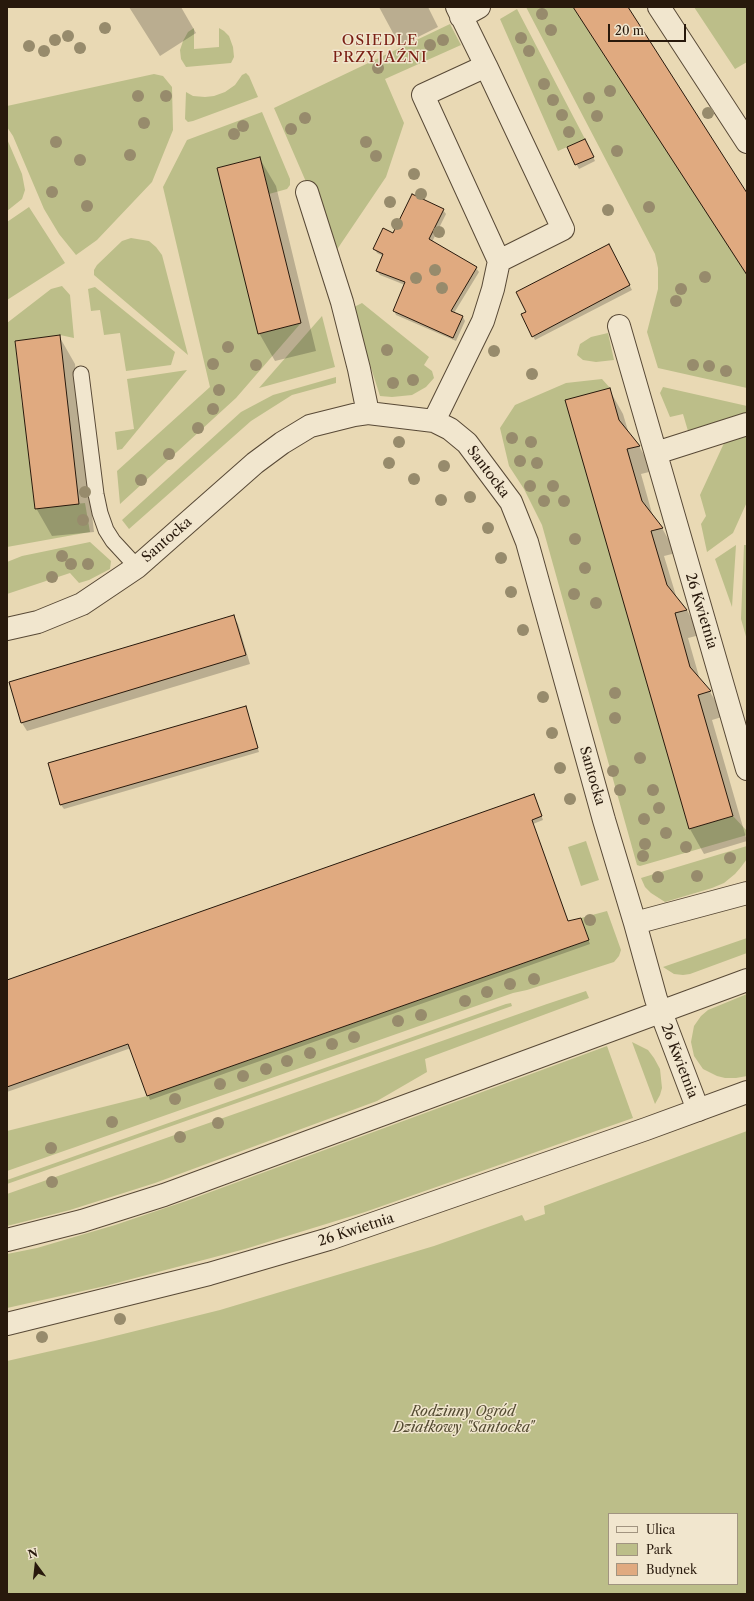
<!DOCTYPE html>
<html>
<head>
<meta charset="utf-8">
<style>
  body { margin:0 }
  #map { position:relative; width:754px; height:1601px; overflow:hidden; background:#e9d9b4; font-family:"Libre Caslon Text",serif }
  canvas { display:block }
  .frame { position:absolute; inset:0; border:8px solid #28190c; pointer-events:none }
  .legend { position:absolute; left:608px; top:1513px; width:130px; height:72px; box-sizing:border-box; background:#f1e6ce; border:1px solid #a19480; margin:0; padding:5px 7px; list-style:none; font-size:12px; color:#28190c }
  .legend li { display:flex; align-items:center; gap:8px; height:20px }
  .legend b { width:20px; border:1px solid #a19480 }
  .north { position:absolute; left:16px; top:1545px; width:40px; height:40px; -webkit-text-stroke:3px #f1e6ce; paint-order:stroke; rotate:345deg; font-size:11px; font-weight:700; line-height:16px; text-align:center; color:#28190c }
  .north::after { content:''; display:block; margin:auto; width:14px; height:18px; background:#28190c; clip-path:polygon(50% 0,100% 100%,50% 72%,0 100%) }
  .scale { position:absolute; left:608px; top:24px; width:78px; height:18px; box-sizing:border-box; border:2px solid #28190c; border-top:0; padding-left:5px; font-size:12px; line-height:14px; white-space:nowrap; color:#28190c; -webkit-text-stroke:3px #f1e6ce; paint-order:stroke }
</style>
</head>
<body>
<div id="map">
<canvas width="754" height="1601"></canvas>
<div class="frame"></div>
<ul class="legend">
<li><b style="height:5px;background:#f1e6ce"></b>Ulica</li>
<li><b style="height:11px;background:#bcbe89"></b>Park</li>
<li><b style="height:11px;background:#e0aa80"></b>Budynek</li>
</ul>
<div class="north">N</div>
<div class="scale">20 m</div>
</div>
<script>
const g = document.querySelector('canvas').getContext('2d');
g.lineJoin = 'round';
function fillPath(path, color) { g.fillStyle = color; g.fill(path, 'evenodd'); }
const poly = rows => new Path2D(rows.map(r => 'M' + r).join(''));
function trace(path, color, width, dash) { g.strokeStyle = color; g.lineWidth = width; g.lineCap = dash ? 'butt' : 'round'; g.setLineDash(dash || []); g.stroke(path); }
function label(font, color, halo, rows, align = 'center') {
  g.font = font + ' "Libre Caslon Text",serif'; g.lineWidth = 3; g.setLineDash([]); g.textBaseline = 'middle'; g.strokeStyle = halo; g.fillStyle = color; for (const [text, x, y, turn = 0] of rows) {
    g.save(); g.translate(x, y); g.rotate((+turn || 0) * Math.PI / 180); g.textAlign = isNaN(turn) ? turn : align; if (halo) g.strokeText(text, 0, 0); g.fillText(text, 0, 0); g.restore();
  }
}
fillPath(poly([
  [526,7,573,7,747,275,747,388,658,368,647,332,658,289,658,268,655,254],
  [694,7,747,7,747,62,735,69],
  [517,9,585,139,558,151,500,19],
  [450,24,461,45,385,79,404,123,386,177,336,251,274,108],
  [194,28,194,49,219,47,219,28,224,31,229,36,233,47,234,57,231,63,186,67,181,59,180,50,183,41,188,32],
  [246,73,249,76,258,97,193,121,188,122,185,119,186,92,193,96,205,97,214,96,225,92,235,85,242,75],
  [154,74,163,76,172,87,173,130,152,182,97,240,76,255,59,234,44,209,13,136,7,127,7,106],
  [262,112,290,179,290,185,287,189,269,194,260,157,217,168,233,233,238,232,258,334,301,323,236,398,120,504,117,471,210,387,163,187,187,140],
  [7,139,22,174,25,190,22,199,7,211],
  [29,207,65,263,7,300,7,222],
  [131,238,149,241,156,247,162,255,188,355,94,275,94,270,97,265,122,241],
  [62,286,70,295,74,338,60,335,15,341,22,406,29,406,27,441,35,508,85,503,90,532,7,547,7,323,51,289],
  [95,287,175,352,171,365,126,371,120,333,104,335,100,310,91,311,88,289],
  [362,303,429,357,424,365,432,371,434,378,426,387,412,395,392,397,380,396,352,308],
  [322,316,335,367,259,388],
  [608,333,614,360,596,362,583,360,577,355,580,344,591,337],
  [187,370,122,449,117,450,115,432,134,429,127,379],
  [336,377,336,383,292,395,251,421,129,529,122,520,241,412,273,395],
  [602,379,610,388,566,401,689,829,733,816,747,831,747,835,640,866,637,865,542,525,524,489,509,466,500,428,515,405,566,383],
  [663,387,747,406,747,416,688,431,683,414,670,417,660,393],
  [747,435,747,502,733,533,707,552,701,524,706,516,700,495,725,441],
  [90,542,111,561,110,569,89,580,79,583,70,573,7,594,7,562,22,556],
  [736,545,732,607,715,559],
  [744,545,747,545,747,640,741,619],
  [586,841,599,880,581,886,568,847],
  [747,846,747,859,741,867,735,874,724,883,712,888,665,902,651,893,645,887,641,878],
  [607,911,621,950,619,956,614,962,527,990,513,993,7,1171,7,1131,147,1096,589,940,581,918],
  [747,938,747,953,690,974,683,975,674,974,663,967],
  [586,991,589,998,425,1059,427,1072,377,1101,155,1183,70,1210,7,1226,7,1194,547,1004],
  [747,994,747,1076,736,1078,725,1078,717,1076,703,1069,694,1056,691,1042,694,1026,701,1016,708,1010],
  [511,1003,512,1006,7,1184,7,1180,506,1004],
  [632,1042,648,1050,654,1058,660,1069,662,1088,660,1095,655,1104],
  [607,1046,633,1118,365,1212,245,1249,105,1286,7,1308,7,1254,37,1248,115,1225,186,1201],
  [747,1131,747,1594,7,1594,7,1361,95,1341,220,1310,434,1246,522,1215,525,1221,545,1214,544,1206],
  [609,1514,737,1514,737,1584,609,1584]
]), '#bcbe89');
fillPath(poly([
  [129,7,181,7,196,33,160,56],
  [379,7,428,7,438,27,400,46],
  [573,7,626,7,747,195,747,276],
  [587,144,595,161,579,169,568,148],
  [260,159,276,186,316,351,275,361,259,333],
  [412,195,443,210,446,214,432,242,476,268,479,272,454,313,463,317,465,321,456,341,396,315,394,310,405,285,380,275,377,271,383,256,377,253,375,249,394,234],
  [611,249,632,290,535,340,522,314,527,312],
  [59,336,75,364,94,532,52,536,36,508],
  [609,389,623,414,629,434,639,446,653,471,641,474,653,517,662,528,676,553,664,556,677,599,687,610,700,635,688,638,700,680,710,692,725,716,712,720,747,841,704,854,690,829,567,401],
  [233,616,238,624,250,664,27,731,22,723],
  [245,707,259,752,64,809,61,805],
  [534,796,543,820,533,824,568,921,580,919,590,944,150,1100,131,1048,7,1092,7,982]
]), '#0003');
const building = poly([
  [573,7,628,7,747,193,747,275,573,7],
  [585,139,594,157,575,165,567,147,585,139],
  [260,157,301,323,258,334,217,168,260,157],
  [412,194,444,209,429,239,477,267,451,311,463,316,453,338,393,311,405,282,376,271,383,254,373,249,383,228,393,233,412,194],
  [609,244,630,285,532,337,521,314,526,312,516,292,609,244],
  [60,335,79,504,35,509,15,341,60,335],
  [610,388,619,420,640,446,627,449,642,501,663,528,651,531,667,585,687,610,675,613,690,667,711,691,698,695,733,816,689,829,565,400,610,388],
  [234,615,246,655,21,723,9,682,234,615],
  [246,706,258,748,60,805,48,763,246,706],
  [534,794,542,816,532,820,568,921,581,918,589,940,147,1096,128,1044,7,1087,7,980,534,794]
]);
fillPath(building, '#e0aa80');
trace(building, '#28190c', 1);
const service = poly([
  [81,374,96,494,100,513,106,530,113,541,137,567]
]);
const minor = poly([
  [457,7,486,66],
  [659,7,747,142],
  [461,17,479,7],
  [307,192,342,302,359,369,368,413],
  [619,326,747,769],
  [434,421,483,321,493,289,499,261,423,95,486,66,563,229,499,261],
  [656,453,747,424],
  [7,629,38,622,82,604,137,567,255,463,282,443,310,426,354,415,368,413,434,421,450,429,467,443,511,502,527,542,604,820,635,923,656,999,698,1110],
  [635,923,747,893]
]);
const tertiary = poly([
  [7,1240,82,1221,164,1195,747,980],
  [7,1324,209,1274,329,1239,646,1129,747,1092]
]);
trace(service, '#584936', 17);
trace(minor, '#584936', 24);
trace(tertiary, '#584936', 24);
trace(service, '#f1e6ce', 15);
trace(minor, '#f1e6ce', 22);
trace(tertiary, '#f1e6ce', 22);
g.fillStyle = '#978b6c';
for (const [x, y] of [
  [542,14],
  [105,28],
  [551,30],
  [68,36],
  [521,38],
  [55,40],
  [443,40],
  [430,45],
  [29,46],
  [80,48],
  [44,51],
  [529,51],
  [378,68],
  [544,84],
  [610,91],
  [138,96],
  [166,96],
  [589,98],
  [553,100],
  [708,113],
  [562,115],
  [597,116],
  [305,118],
  [144,123],
  [243,126],
  [291,129],
  [569,132],
  [234,134],
  [56,142],
  [366,142],
  [617,151],
  [130,155],
  [376,156],
  [80,160],
  [414,174],
  [52,192],
  [421,194],
  [390,202],
  [87,206],
  [649,207],
  [608,210],
  [397,224],
  [439,232],
  [435,270],
  [705,277],
  [416,278],
  [442,288],
  [681,289],
  [676,301],
  [228,347],
  [387,350],
  [494,351],
  [213,364],
  [256,365],
  [693,365],
  [709,366],
  [726,371],
  [532,374],
  [413,380],
  [393,383],
  [219,390],
  [213,409],
  [198,428],
  [512,438],
  [399,442],
  [531,442],
  [169,454],
  [520,461],
  [389,463],
  [537,463],
  [444,466],
  [414,479],
  [141,480],
  [530,486],
  [553,486],
  [85,492],
  [470,497],
  [441,500],
  [544,501],
  [564,501],
  [83,520],
  [488,528],
  [575,539],
  [62,556],
  [501,558],
  [71,564],
  [88,564],
  [585,568],
  [52,577],
  [511,592],
  [574,594],
  [596,603],
  [523,630],
  [615,693],
  [543,697],
  [615,718],
  [552,733],
  [640,758],
  [560,768],
  [613,771],
  [620,790],
  [653,790],
  [570,799],
  [659,808],
  [644,819],
  [666,833],
  [645,844],
  [686,847],
  [643,856],
  [730,858],
  [697,876],
  [658,877],
  [590,920],
  [534,979],
  [510,984],
  [487,992],
  [465,1001],
  [421,1015],
  [398,1021],
  [354,1037],
  [332,1044],
  [310,1053],
  [287,1061],
  [266,1069],
  [243,1076],
  [220,1084],
  [175,1099],
  [112,1122],
  [218,1123],
  [180,1137],
  [51,1148],
  [52,1182],
  [120,1319],
  [42,1337]
]) { g.beginPath(); g.arc(x, y, 6, 0, 2 * Math.PI); g.fill(); }
label('14px', '#28190c', '#f1e6ce', [
  ["Santocka",488,472,53],
  ["Santocka",167,540,-41],
  ["26 Kwietnia",701,611,73],
  ["Santocka",592,776,74],
  ["26 Kwietnia",679,1061,69],
  ["26 Kwietnia",356,1230,-18]
]);
label('italic 14px', '#544b32', '#f1e6ce', [
  ["Rodzinny Ogród",463,1412],
  ["Działkowy \"Santocka\"",463,1428]
]);
g.letterSpacing = '1px';
label('15px', '#7a1f14', '#f1e6ce', [
  ["OSIEDLE",380,41],
  ["PRZYJAŹNI",380,58]
]);
g.letterSpacing = '0px';
</script>
</body>
</html>
